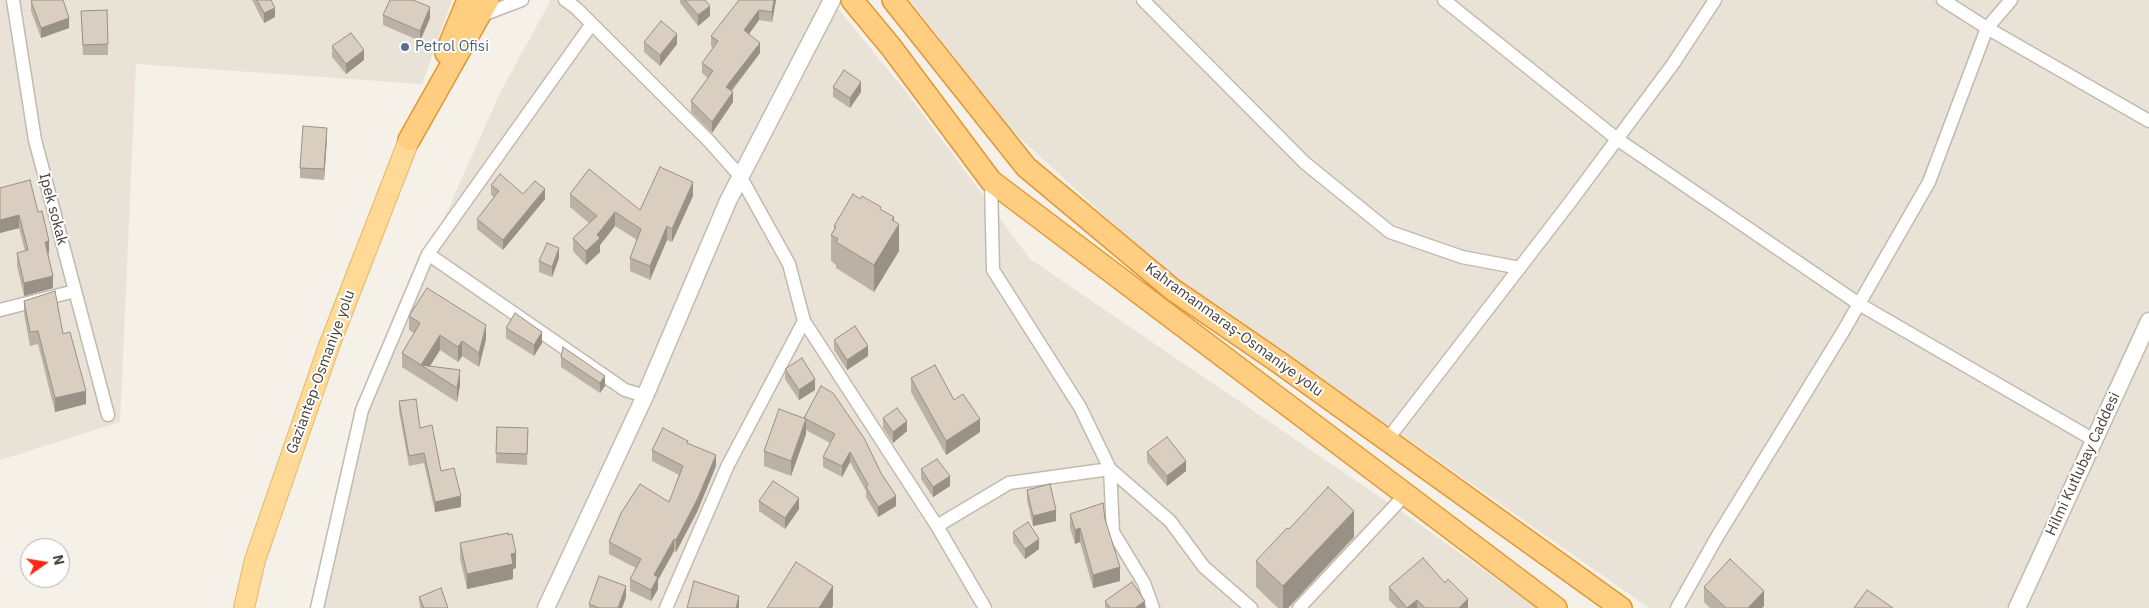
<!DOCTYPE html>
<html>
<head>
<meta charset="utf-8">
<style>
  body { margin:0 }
  #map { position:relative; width:2149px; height:608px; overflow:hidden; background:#f5f0e8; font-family:"IBM Plex Sans",sans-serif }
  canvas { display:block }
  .north { position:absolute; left:20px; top:538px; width:50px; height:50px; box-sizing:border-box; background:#fff; border:1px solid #b6b3af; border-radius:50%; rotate:77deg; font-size:14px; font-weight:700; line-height:20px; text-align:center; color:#484037 }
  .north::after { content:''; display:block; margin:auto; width:18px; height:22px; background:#ff2815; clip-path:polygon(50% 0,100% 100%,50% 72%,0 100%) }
</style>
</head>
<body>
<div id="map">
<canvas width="2149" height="608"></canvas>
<div class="north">N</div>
</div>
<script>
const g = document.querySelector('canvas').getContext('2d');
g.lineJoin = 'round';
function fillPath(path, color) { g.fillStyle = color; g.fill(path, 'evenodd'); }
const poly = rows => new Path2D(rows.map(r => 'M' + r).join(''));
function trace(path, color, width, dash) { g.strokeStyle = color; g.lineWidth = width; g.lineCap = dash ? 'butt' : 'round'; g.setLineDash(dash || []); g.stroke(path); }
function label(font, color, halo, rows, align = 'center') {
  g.font = font + ' "IBM Plex Sans",sans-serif'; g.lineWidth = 4; g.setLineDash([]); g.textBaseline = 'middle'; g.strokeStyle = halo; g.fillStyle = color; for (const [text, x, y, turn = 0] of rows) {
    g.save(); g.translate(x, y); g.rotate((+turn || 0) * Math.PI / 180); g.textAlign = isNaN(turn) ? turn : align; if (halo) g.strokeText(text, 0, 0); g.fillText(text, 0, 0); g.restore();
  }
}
fillPath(poly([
  [0,0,452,0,422,84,136,64,120,422,0,460],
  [551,0,831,0,910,97,1030,259,1399,510,1537,608,318,608,364,398,500,93],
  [910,0,2149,0,2149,608,1649,608,1155,262,1010,129]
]), '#e9e2d6');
const minor = poly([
  [13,0,35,140,108,415],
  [565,0,576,8,709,141,740,176,789,264,804,321,937,526,985,608],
  [1143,0,1305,163,1390,232,1462,257,1520,268],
  [1444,0,1617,139,1859,304,2094,440],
  [1943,0,1987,28,2149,121],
  [480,16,522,0],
  [991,181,993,270,1080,407,1110,469,1113,532,1144,583,1153,608],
  [428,254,625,390,645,396],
  [0,310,75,291],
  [1387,440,1571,201,1673,64,1715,0],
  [937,526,1009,483,1110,469,1170,521,1204,567,1251,608],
  [317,608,362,410,428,254,591,25],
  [666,608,728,465,804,321],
  [1299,608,1405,495],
  [1677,608,1717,537,1844,330,1929,182,1987,28,2011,0]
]);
const tertiary = poly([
  [546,608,645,396,728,201,832,0],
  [2017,608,2149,321]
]);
const primary = poly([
  [244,608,255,560,329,346,409,140]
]);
const trunk = poly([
  [852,0,891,47,991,181,1556,608],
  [893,0,1026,167,1172,289,1277,361,1621,608],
  [446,53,468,0],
  [409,140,488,0]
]);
trace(minor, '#c3baae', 15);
trace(tertiary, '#c3baae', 19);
trace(primary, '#e7b764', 22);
trace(trunk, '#e29735', 24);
trace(minor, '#fff', 12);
trace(tertiary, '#fff', 16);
trace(primary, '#ffda97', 20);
trace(trunk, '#ffce80', 21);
fillPath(poly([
  [252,0,271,0,275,17,264,23],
  [680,0,705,0,710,16,698,26,680,3],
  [776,0,772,22,759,20,749,34,760,53,732,91,733,102,712,133,691,112,691,101,708,78,702,73,702,63,713,48,711,46,711,36],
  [31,1,69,28,41,38,31,11],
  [81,11,108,44,108,55,83,55],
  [383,15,430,18,420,41,383,25],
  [644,42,677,44,660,66,644,52],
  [332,46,364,60,346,74,332,57],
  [833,87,861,92,850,108,833,97],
  [327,138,324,180,300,178,300,168],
  [491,185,523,194,545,199,503,250,477,229,477,219,494,197,491,195],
  [0,188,49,253,48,254,53,288,24,296,17,266,17,253,25,251,19,228,0,233],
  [570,194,640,210,693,196,672,242,667,240,650,280,630,271,630,258,637,240,615,226,600,245,600,252,586,265,573,251,573,238,589,223,570,207],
  [881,210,894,221,899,251,874,292,836,268,836,265,831,261,831,235,834,230,834,226],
  [559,258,552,277,539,272,539,261],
  [24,301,63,334,86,404,55,412,38,344,30,346,24,314],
  [409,316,486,339,479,367,462,356,458,362,440,350,430,366,460,385,457,402,402,367,402,353,414,333,409,330],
  [506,328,542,343,534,356,506,338],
  [834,340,868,356,847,370,834,350],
  [561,357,605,386,600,393,561,367],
  [785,369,815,390,799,400,785,379],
  [911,378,954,400,980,432,946,455,911,392],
  [821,386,896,506,878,517,866,497,866,491,850,462,842,477,823,467,823,457,830,443,806,430,806,434,791,476,764,466,764,451,804,418],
  [399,401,420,428,441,471,461,507,435,512,424,463,409,466,399,411],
  [883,418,907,431,893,443,883,428],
  [497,427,528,428,527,465,496,463],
  [688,443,716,466,697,512,676,552,674,551,658,580,658,589,651,601,630,591,630,579,636,568,609,554,609,542,669,502,679,475,652,461,652,450],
  [1147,452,1186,471,1167,486,1147,462],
  [921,469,950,486,933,497,921,479],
  [1027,490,1056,521,1033,526,1027,500],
  [759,501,799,509,785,529,759,511],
  [1070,514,1105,519,1120,581,1093,588,1080,542,1075,544,1070,528],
  [1289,529,1354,537,1288,608,1278,608,1256,587,1256,561],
  [1013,532,1039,549,1025,559,1013,542],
  [508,535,516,568,513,569,513,579,467,589,460,558,460,543],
  [1445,583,1468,608,1397,608,1389,600,1389,587],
  [1704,587,1764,606,1762,608,1710,608,1704,602],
  [419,597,448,608,420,608],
  [626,597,622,608,589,608,589,604],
  [1105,601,1145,608,1105,608]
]), '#bbb1a5');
fillPath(poly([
  [774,0,776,0,772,22,772,12],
  [710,6,710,16,698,26,698,15],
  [430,7,430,18,420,41,420,31],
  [275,8,275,17,264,23,264,13],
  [759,10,759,20,744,41,744,30],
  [69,18,69,28,41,38,41,28],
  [677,34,677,44,660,66,660,55],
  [760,43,760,53,726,97,726,87],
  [364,50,364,60,346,74,346,64],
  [861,82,861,92,850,108,850,98],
  [733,92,733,102,712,133,712,122],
  [327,128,327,138,324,180,324,169],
  [693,182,693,196,672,242,672,229],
  [545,189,545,199,503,250,503,240],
  [615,212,615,226,600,245,600,252,586,265,586,251,597,235],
  [19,215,19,228,0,233,0,220],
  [894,217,894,233,899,224,899,251,874,292,874,265],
  [667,226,667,240,650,280,650,266],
  [49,241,49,253,45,255,45,242],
  [559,248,559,258,552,277,552,267],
  [53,276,53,288,24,296,24,283],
  [486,325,486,339,479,367,479,353],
  [542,332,542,343,534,356,534,345],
  [440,335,440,350,428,369,421,365],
  [462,341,462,356,458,362,458,347],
  [868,346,868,356,847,370,847,360],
  [460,370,460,385,457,402,457,388],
  [605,376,605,386,600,393,600,383],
  [815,379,815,390,799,400,799,390],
  [86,391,86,404,55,412,55,398],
  [806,419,806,434,791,476,791,461],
  [980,419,980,432,946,455,946,441],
  [907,421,907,431,893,443,893,432],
  [850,452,850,462,842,477,842,466],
  [716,455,716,466,697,512,676,552,676,540],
  [1186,461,1186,471,1167,486,1167,476],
  [950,476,950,486,933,497,933,487],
  [461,496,461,507,435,512,435,502],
  [896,496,896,506,878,517,878,507],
  [799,498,799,509,785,529,785,518],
  [1056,510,1056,521,1033,526,1033,516],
  [1354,511,1354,537,1288,608,1283,608,1283,586],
  [1080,528,1080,542,1075,544,1075,530],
  [674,539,674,551,658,580,658,589,651,601,651,590,654,575],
  [1039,539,1039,549,1025,559,1025,549],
  [516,553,516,568,513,569,513,579,467,589,467,574,511,554],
  [1120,567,1120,581,1093,588,1093,575],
  [626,586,626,597,622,608,618,608],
  [833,586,833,606,832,608,819,608],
  [1764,591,1764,606,1762,608,1748,608],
  [739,596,739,608,736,608],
  [1468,599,1468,608,1459,608],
  [1417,600,1417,608,1407,608],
  [1145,601,1145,608,1135,608]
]), '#999086');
const building = poly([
  [33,0,63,0,69,18,41,28,31,1,33,0],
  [257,0,271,0,275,8,264,13,257,0],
  [390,0,413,0,430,7,420,31,383,15,390,0],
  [685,0,705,0,710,6,698,15,685,0],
  [739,0,774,0,772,12,759,10,744,30,760,43,726,87,733,92,712,122,691,101,713,71,702,63,718,41,711,36,739,0],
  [107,10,108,44,83,45,81,11,107,10],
  [661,21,677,34,660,55,644,42,661,21],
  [351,33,364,50,346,64,332,46,351,33],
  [844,70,861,82,850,98,833,87,844,70],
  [303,126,327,128,324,169,300,168,303,126],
  [660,167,693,182,672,229,667,226,650,266,630,258,641,229,615,212,597,235,600,238,586,251,573,238,597,216,570,194,589,169,640,210,660,167],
  [500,174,523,194,535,181,545,189,503,240,477,219,499,191,491,185,500,174],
  [30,180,38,212,42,211,49,241,45,242,53,276,24,283,17,253,28,250,19,215,0,220,0,188,30,180],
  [853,194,860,199,862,196,881,207,880,209,894,217,892,220,899,224,874,265,836,242,838,239,831,235,836,227,834,226,853,194],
  [547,243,559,248,552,267,539,261,547,243],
  [427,288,486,325,479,353,462,341,458,347,440,335,421,365,460,370,457,388,402,353,420,323,409,316,427,288],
  [55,291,63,334,70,332,86,391,55,398,38,331,30,332,24,301,55,291],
  [515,313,542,332,534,345,506,328,515,313],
  [855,326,868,346,847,360,834,340,855,326],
  [563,347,605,376,600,383,561,357,563,347],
  [802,358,815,379,799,390,785,369,802,358],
  [935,365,954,400,963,394,980,419,946,441,911,378,935,365],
  [821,386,833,393,864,438,881,473,896,496,878,507,866,487,868,485,850,452,842,466,823,457,835,434,804,418,821,386],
  [416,399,420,428,432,425,441,471,454,468,461,496,435,502,424,453,409,456,399,401,416,399],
  [897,408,907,421,893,432,883,418,897,408],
  [779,409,806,419,791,461,764,451,779,409],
  [497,427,528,428,527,454,496,453,497,427],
  [663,428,688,441,687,443,716,455,697,500,676,540,674,539,654,575,658,577,651,590,630,579,641,559,609,542,621,513,640,484,669,502,683,466,652,450,663,428],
  [1167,437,1186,461,1167,476,1147,452,1167,437],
  [937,459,950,476,933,487,921,469,937,459],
  [773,481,799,498,785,518,759,501,773,481],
  [1050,484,1056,510,1033,516,1027,490,1050,484],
  [1328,487,1354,511,1283,586,1256,561,1287,528,1289,529,1328,487],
  [1103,503,1105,519,1120,567,1093,575,1080,528,1075,530,1070,514,1103,503],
  [1028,522,1039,539,1025,549,1013,532,1028,522],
  [508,533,508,535,512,534,516,553,511,554,513,564,467,574,460,543,508,533],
  [1423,558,1445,583,1448,579,1468,599,1459,608,1425,608,1417,600,1407,608,1389,587,1423,558],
  [1730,559,1764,591,1748,608,1726,608,1704,587,1730,559],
  [796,562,833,586,819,608,767,608,796,562],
  [599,576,626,586,618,608,599,608,589,604,599,576],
  [694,581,739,596,736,608,687,608,694,581],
  [1132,582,1145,601,1135,608,1110,608,1105,601,1132,582],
  [441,588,448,608,424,608,419,597,441,588],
  [1867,590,1893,608,1854,608,1867,590]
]);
fillPath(building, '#dacec0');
trace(building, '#999086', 1);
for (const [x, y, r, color] of [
  [405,47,5,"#5c6f8a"]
]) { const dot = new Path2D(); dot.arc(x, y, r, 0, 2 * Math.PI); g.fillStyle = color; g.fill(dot); trace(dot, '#fff', 2); }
label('15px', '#4e5e75', '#fff', [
  ["Petrol Ofisi",415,47]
], 'left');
label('15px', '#484037', '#fff', [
  ["Ipek sokak",53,209,75],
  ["Kahramanmaraş-Osmaniye yolu",1234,330,36],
  ["Gaziantep-Osmaniye yolu",321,372,-70],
  ["Hilmi Kutlubay Caddesi",2083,464,-65]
]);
</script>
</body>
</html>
